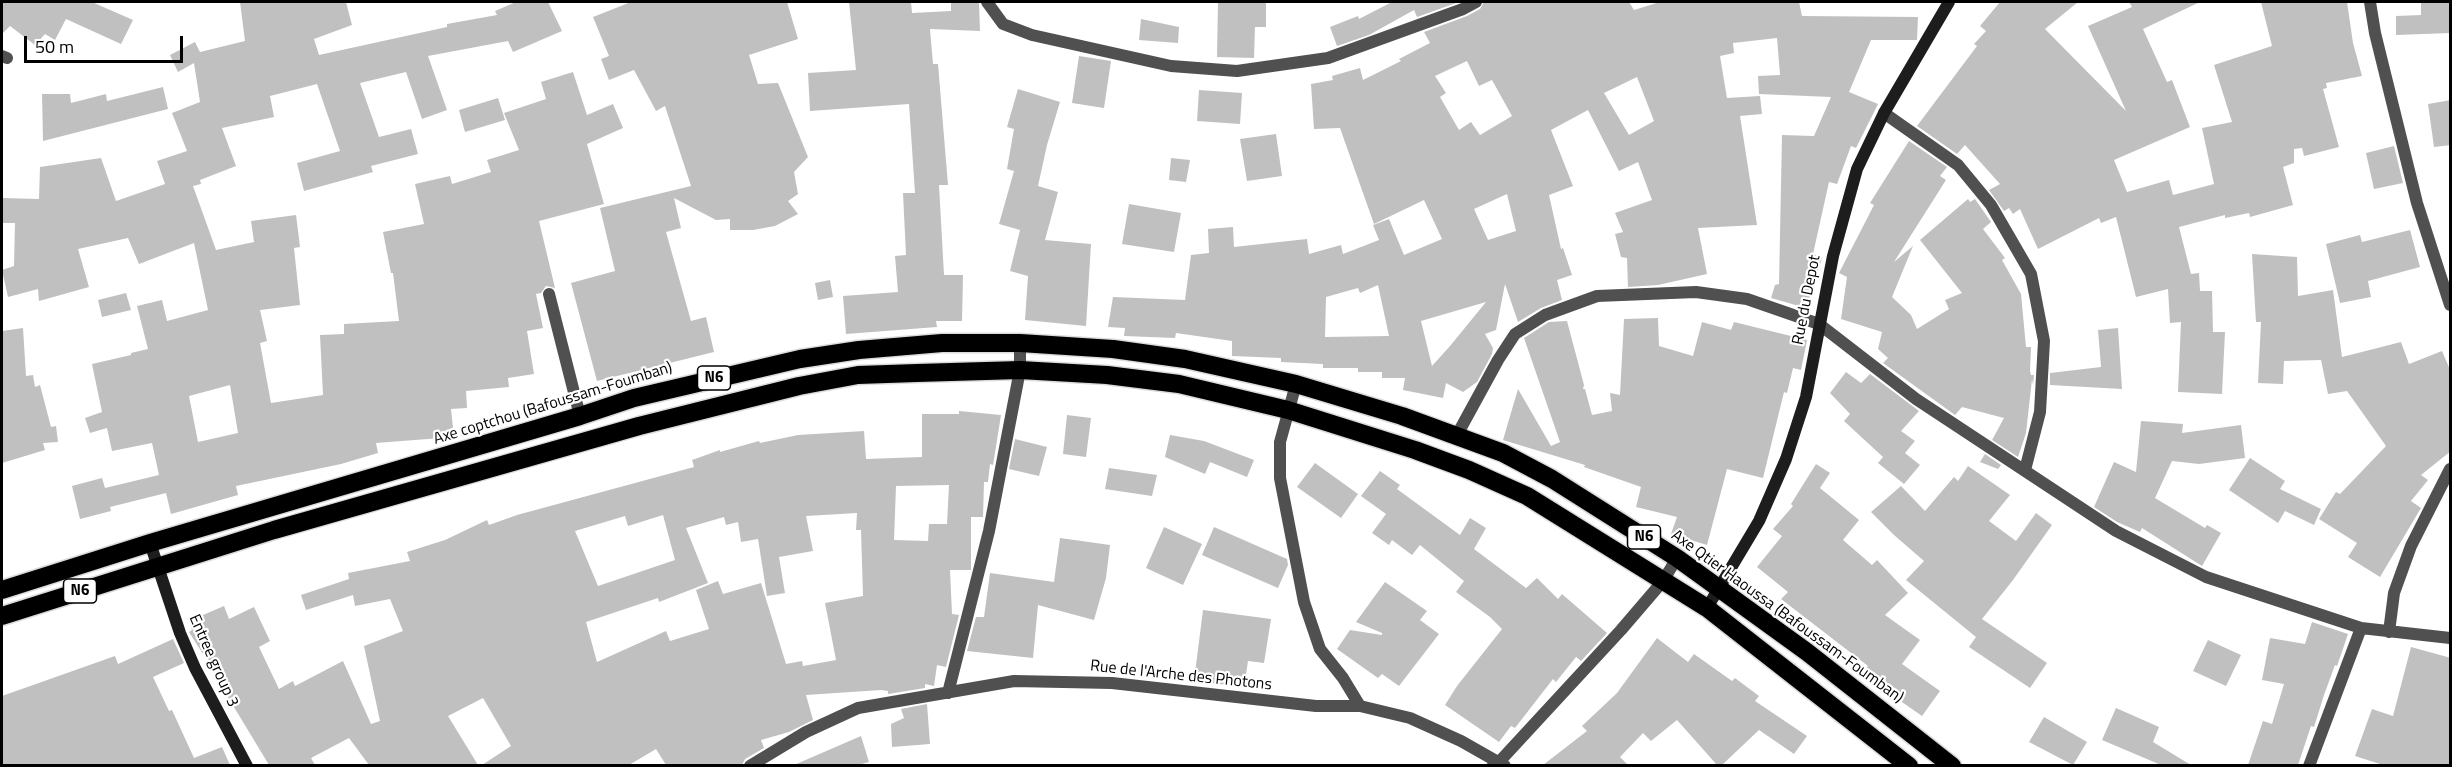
<!DOCTYPE html>
<html>
<head>
<meta charset="utf-8">
<style>
  body { margin:0 }
  #map { position:relative; width:2452px; height:767px; overflow:hidden; background:#fff; font-family:"Titillium Web",sans-serif }
  canvas { display:block }
  .frame { position:absolute; inset:0; border:3px solid #000; pointer-events:none }
  .scale { position:absolute; left:24px; top:36px; width:159px; height:27px; box-sizing:border-box; border:3px solid #000; border-top:0; padding-left:8px; font-size:18px; line-height:21px; white-space:nowrap; color:#000; -webkit-text-stroke:4px #fff; paint-order:stroke }
</style>
</head>
<body>
<div id="map">
<canvas width="2452" height="767"></canvas>
<div class="frame"></div>
<div class="scale">50 m</div>
</div>
<script>
const g = document.querySelector('canvas').getContext('2d');
g.lineJoin = 'round';
function fillPath(path, color) { g.fillStyle = color; g.fill(path, 'evenodd'); }
const poly = rows => new Path2D(rows.map(r => 'M' + r).join(''));
function trace(path, color, width, dash) { g.strokeStyle = color; g.lineWidth = width; g.lineCap = dash ? 'butt' : 'round'; g.setLineDash(dash || []); g.stroke(path); }
function label(font, color, halo, rows, align = 'center') {
  g.font = font + ' "Titillium Web",sans-serif'; g.lineWidth = 4.5; g.setLineDash([]); g.textBaseline = 'middle'; g.strokeStyle = halo; g.fillStyle = color; for (const [text, x, y, turn = 0] of rows) {
    g.save(); g.translate(x, y); g.rotate((+turn || 0) * Math.PI / 180); g.textAlign = isNaN(turn) ? turn : align; if (halo) g.strokeText(text, 0, 0); g.fillText(text, 0, 0); g.restore();
  }
}
fillPath(poly([
  [2,2,92,2,133,20,121,44,66,19,55,40,45,34,35,45,10,26,2,34],
  [240,2,346,2,352,25,314,39,319,55,447,27,447,24,497,15,495,11,516,2,548,2,562,31,513,52,508,41,428,56,447,110,422,119,406,72,360,83,379,137,411,129,418,154,371,166,373,172,304,191,297,163,340,151,317,84,270,96,274,117,222,128,236,166,200,180,201,184,193,186,216,250,254,242,251,221,296,215,300,247,294,248,300,305,260,310,267,341,260,343,271,403,323,395,320,335,344,334,344,324,399,321,393,273,391,273,383,232,424,224,415,184,450,176,452,184,491,172,487,160,519,150,504,113,546,99,541,82,573,72,587,115,613,104,623,128,587,144,604,204,539,221,555,288,546,286,541,293,536,294,543,328,527,331,534,374,508,378,509,387,466,391,467,408,451,409,454,437,376,443,378,453,341,464,236,486,238,495,171,514,166,493,110,507,111,511,80,519,72,486,102,478,105,488,159,475,152,443,112,451,107,428,90,433,85,418,102,412,92,364,131,355,131,353,148,349,137,306,162,300,167,321,208,310,194,243,139,264,128,238,78,249,89,287,39,301,38,289,8,297,2,270,14,266,15,223,2,223,2,198,39,199,40,167,101,158,116,201,165,184,157,161,187,151,172,113,200,102,194,63,178,72,170,55,195,42,200,52,245,41],
  [230,385,238,433,198,442,189,396],
  [631,2,787,2,798,39,749,55,758,84,778,83,808,157,794,172,798,194,788,201,798,214,775,226,753,230,730,230,730,219,716,220,674,198,681,228,666,232,691,321,706,317,714,352,597,381,571,283,615,271,600,208,691,186,665,106,656,111,634,70,609,80,601,59,609,56,593,17],
  [849,2,911,2,912,13,951,11,951,2,979,2,980,31,930,29,933,64,938,64,948,185,939,185,944,275,963,275,962,321,936,321,937,327,846,334,843,296,898,292,895,256,906,255,903,193,915,193,909,104,810,111,808,73,856,70],
  [1218,2,1266,2,1266,27,1255,27,1254,58,1217,57],
  [1392,2,1459,2,1417,17,1414,10,1369,35,1337,46,1330,27,1358,16,1359,19],
  [1484,2,1629,2,1634,10,1660,2,1799,2,1802,16,1918,17,1917,40,1871,40,1849,92,1878,104,1856,148,1851,146,1837,184,1829,182,1813,254,1822,258,1806,308,1771,298,1775,285,1779,284,1782,135,1814,136,1831,97,1759,94,1758,76,1780,75,1777,38,1733,43,1734,53,1720,56,1727,98,1760,96,1762,114,1740,116,1757,225,1698,228,1707,274,1658,285,1628,287,1627,258,1621,257,1615,234,1623,232,1615,213,1652,200,1638,162,1619,171,1588,110,1551,130,1573,186,1549,195,1561,249,1563,248,1572,275,1557,280,1562,300,1541,308,1518,322,1505,284,1496,330,1485,334,1493,348,1492,354,1477,382,1463,392,1446,383,1443,398,1403,390,1405,378,1382,378,1382,372,1358,372,1358,368,1323,368,1323,364,1281,362,1281,358,1232,356,1232,341,1176,333,1175,338,1124,336,1125,328,1108,327,1113,297,1185,300,1191,255,1209,253,1208,229,1233,227,1234,247,1307,239,1309,254,1341,245,1343,254,1379,240,1373,225,1389,219,1404,255,1442,239,1424,200,1374,224,1340,128,1314,129,1311,84,1333,80,1332,76,1360,68,1363,80,1401,61,1399,59,1430,43,1424,32,1467,16,1480,9],
  [1467,61,1479,86,1492,80,1512,116,1480,135,1471,122,1459,130,1440,97,1446,93,1435,76],
  [1637,77,1654,121,1629,135,1604,93],
  [1507,194,1516,231,1488,240,1474,209],
  [1378,285,1389,336,1325,337,1326,297,1358,288,1360,293],
  [1486,302,1450,346,1432,366,1421,321],
  [2000,2,2078,2,2045,29,2126,111,2088,26,2132,7,2129,2,2200,2,2143,29,2167,82,2172,80,2190,127,2114,160,2127,192,2169,180,2173,195,2214,184,2202,128,2232,122,2214,65,2272,46,2261,2,2347,2,2353,43,2362,76,2326,83,2327,88,2323,89,2339,147,2304,156,2302,148,2294,149,2294,163,2283,167,2293,205,2250,217,2249,213,2225,218,2225,215,2179,227,2191,274,2199,273,2200,291,2212,291,2213,332,2225,332,2222,394,2178,392,2181,322,2170,323,2168,289,2136,297,2116,217,2101,223,2099,218,2038,249,2020,209,2013,214,2009,208,2004,211,1989,190,2000,184,1965,145,1957,154,1917,126,1977,46,1974,44,1986,31,1980,26],
  [2421,2,2451,2,2451,33,2396,35,2396,16,2421,15],
  [1141,19,1179,27,1178,43,1139,40],
  [1079,56,1111,61,1104,108,1072,103],
  [163,87,168,109,43,141,42,94,70,94,71,103,106,94,107,101],
  [1018,89,1060,102,1047,145,1038,186,1058,192,1045,240,1091,244,1086,326,1025,320,1028,276,1010,271,1020,230,999,224,1014,171,1007,169,1014,129,1007,127],
  [1199,90,1242,93,1240,124,1197,121],
  [498,98,505,120,465,132,459,110],
  [2451,100,2451,145,2434,147,2428,104],
  [1276,134,1282,176,1247,181,1240,139],
  [1909,141,1947,167,1940,176,1946,180,1894,262,1913,246,1892,297,1911,315,1917,329,1949,309,1945,300,1962,293,1920,240,1968,199,1970,202,1975,199,1991,222,1983,229,2005,258,2002,260,2021,294,2026,347,2031,347,2030,371,2031,375,2034,375,2033,385,2032,379,2026,433,2018,457,1992,440,2004,418,1962,407,1955,415,1883,363,1888,358,1878,349,1882,332,1841,319,1847,277,1839,273,1874,205,1870,203],
  [2394,146,2403,183,2374,189,2366,153],
  [1171,158,1190,160,1186,182,1169,180],
  [1129,204,1181,213,1174,252,1122,244],
  [2410,230,2420,267,2368,281,2371,297,2340,303,2326,244,2360,235,2362,242],
  [2252,254,2297,257,2298,296,2333,290,2342,357,2401,342,2409,364,2442,351,2451,372,2451,451,2421,475,2428,480,2411,501,2421,508,2380,577,2348,557,2357,543,2319,519,2336,492,2340,494,2386,446,2347,391,2328,394,2321,360,2284,361,2283,384,2258,383,2261,322,2256,322],
  [830,280,833,297,818,300,815,283],
  [126,293,131,310,102,317,98,300],
  [1658,318,1659,346,1693,356,1702,322,1731,330,1734,322,1807,340,1801,370,1793,368,1787,393,1784,392,1763,478,1727,469,1707,545,1671,534,1677,517,1636,507,1641,487,1584,467,1585,465,1503,440,1518,389,1551,446,1560,442,1524,338,1549,322,1567,321,1584,385,1583,389,1585,389,1592,415,1612,411,1610,393,1620,395,1624,319],
  [23,328,26,376,33,375,35,387,40,385,51,427,56,426,58,442,43,443,45,450,2,463,2,331],
  [2118,328,2122,389,2050,385,2050,373,2101,367,2098,330],
  [1846,372,1861,383,1870,374,1919,411,1901,431,1915,441,1905,453,1920,465,1904,484,1878,463,1883,457,1844,421,1850,414,1830,393],
  [959,411,1001,415,993,465,990,464,988,482,984,482,983,517,971,517,971,570,950,570,952,614,959,615,946,667,937,665,934,686,925,684,925,688,888,694,888,691,881,690,806,695,813,720,789,732,761,740,764,748,745,759,742,765,666,765,656,749,629,765,482,765,511,746,483,698,448,716,478,765,369,765,349,738,311,758,315,765,269,765,220,684,205,653,203,654,189,632,192,630,189,621,224,606,229,619,254,607,270,641,259,647,279,689,293,681,295,686,343,661,371,724,380,721,364,646,403,631,390,599,355,606,353,595,306,610,301,595,349,579,348,573,410,561,407,552,445,540,487,520,489,525,517,515,694,467,692,460,720,450,720,452,759,441,760,443,798,435,864,431,866,459,922,457,922,414,959,414],
  [949,485,947,524,929,524,928,541,894,540,896,486],
  [857,513,856,530,861,530,863,596,825,603,836,660,803,666,802,661,786,664,761,583,723,594,718,581,696,590,709,629,670,641,666,631,597,662,586,622,658,598,659,602,708,583,686,528,724,517,726,525,738,522,741,542,758,539,767,596,785,593,779,557,813,551,806,516],
  [663,515,675,560,598,586,575,531,625,516,628,526],
  [1067,415,1091,418,1086,457,1063,454],
  [2141,421,2183,424,2182,433,2241,425,2245,458,2199,464,2172,461,2155,498,2205,528,2207,525,2221,533,2202,566,2142,528,2140,532,2117,522,2094,507,2114,462,2136,472],
  [1170,435,1204,441,1254,460,1247,477,1210,462,1205,474,1165,457],
  [1015,439,1047,447,1039,476,1009,469],
  [1985,454,2001,465,1998,469,1980,462],
  [2250,458,2285,481,2280,489,2321,509,2314,525,2285,511,2278,523,2229,490],
  [1315,463,1358,494,1341,518,1297,487],
  [1816,464,1830,473,1820,488,1859,520,1843,540,1872,565,1877,560,1908,593,1885,615,1920,640,1902,664,1940,691,1922,716,1889,693,1891,690,1864,671,1868,666,1781,599,1788,592,1757,567,1782,536,1773,529,1793,506,1791,504],
  [1968,466,2010,495,1989,521,2016,541,2036,513,2052,525,2013,580,1982,619,2047,663,2030,688,1969,647,1976,637,1906,580,1924,561,1894,535,1871,512,1901,486,1925,511,1954,477,1958,481],
  [1109,468,1157,475,1152,496,1105,489],
  [1380,471,1400,485,1397,489,1460,535,1470,518,1486,528,1474,549,1526,588,1537,578,1558,599,1562,594,1607,633,1581,661,1576,657,1556,682,1553,679,1515,728,1511,726,1499,742,1445,705,1457,686,1502,629,1490,617,1456,592,1464,581,1420,545,1412,555,1392,540,1389,545,1372,533,1386,514,1361,496],
  [1164,527,1202,544,1183,585,1146,568],
  [1214,527,1287,559,1288,565,1278,588,1202,555],
  [1060,538,1110,545,1106,578,1094,620,1038,605,1033,658,967,651,976,617,984,617,990,573,1054,582],
  [1385,582,1427,611,1420,620,1439,634,1399,686,1382,674,1378,678,1337,649,1350,630,1382,635,1382,633,1356,622],
  [1203,610,1271,619,1264,663,1248,661,1244,687,1194,681],
  [2312,622,2348,634,2337,666,2335,665,2324,695,2314,727,2311,726,2298,765,2248,765,2263,721,2272,724,2284,684,2262,680,2270,638,2305,644],
  [1657,638,1688,662,1694,654,1732,681,1735,678,1759,696,1755,701,1807,736,1794,754,1759,730,1722,765,1717,765,1677,720,1651,741,1643,733,1620,757,1628,765,1543,765,1587,731,1582,726,1617,693],
  [173,639,184,663,153,677,169,711,172,710,194,758,222,747,230,765,2,765,2,696,115,656,118,664],
  [2208,640,2241,655,2226,686,2193,671],
  [2411,647,2451,658,2451,765,2383,765,2355,756,2372,709,2393,716],
  [927,704,930,744,892,747,891,724,904,718,901,709],
  [2116,708,2159,727,2153,742,2191,765,2161,765,2102,740],
  [2044,717,2087,742,2073,765,2029,742],
  [861,736,869,762,858,765,794,765]
]), '#c0c0c0');
const highway = poly([
  [2,590,150,543,580,416,634,398,800,359,859,350,942,343,1020,343,1113,349,1185,359,1296,384,1402,416,1503,453,1552,479,1677,558,1807,652,1952,766],
  [2,616,274,530,639,426,799,386,858,375,917,373,1020,370,1107,375,1179,384,1288,410,1415,450,1469,470,1527,496,1707,608,1909,766]
]);
trace(highway, '#dbdbdb', 21);
trace(poly([
  [987,2,1003,24,1032,35,1171,66,1237,71,1328,58,1463,9,1476,2],
  [2370,2,2375,33,2417,203,2450,305],
  [2,56,7,58],
  [1884,113,1958,165,1991,205,2031,274,2044,341,2040,412,2025,470],
  [549,294,580,416],
  [1296,384,1280,442,1280,478,1304,602,1320,649,1343,678,1360,706],
  [1457,435,1498,360,1515,334,1545,315,1597,296,1696,292,1747,299,1819,324,1916,399,2116,531,2206,577,2361,628,2450,638],
  [2389,632,2394,593,2411,546,2450,469],
  [948,693,989,531,1020,370,1020,343],
  [1493,765,1500,761,1621,630,1663,581,1677,558],
  [750,766,806,732,858,708,1014,681,1112,683,1316,706,1360,706,1410,718,1461,741,1505,766],
  [2309,766,2361,628]
]), '#505050', 12);
trace(poly([
  [150,543,180,633,195,668,247,766],
  [1707,608,1759,521,1786,459,1806,397,1833,256,1857,169,1884,113,1949,2]
]), '#1d1d1d', 12);
trace(highway, '#000', 18);
for (const [x, y, w] of [
  [714,378,33],
  [1644,537,33],
  [80,591,33]
]) { const box = new Path2D(); box.roundRect(x - w / 2, y - 12, w, 24, 4.5); g.fillStyle = '#fff'; g.fill(box); trace(box, '#000', 1.5); }
label('bold 15px', '#000', null, [
  ["N6",714,378],
  ["N6",1644,537],
  ["N6",80,591]
]);
label('16px', '#000', '#fff', [
  ["Rue du Depot",1807,300,-79],
  ["Axe coptchou (Bafoussam-Foumban)",553,404,-17],
  ["Axe Qtier Haoussa (Bafoussam-Foumban)",1787,617,36],
  ["Entree group 3",213,661,66],
  ["Rue de l'Arche des Photons",1181,676,6]
]);
</script>
</body>
</html>
